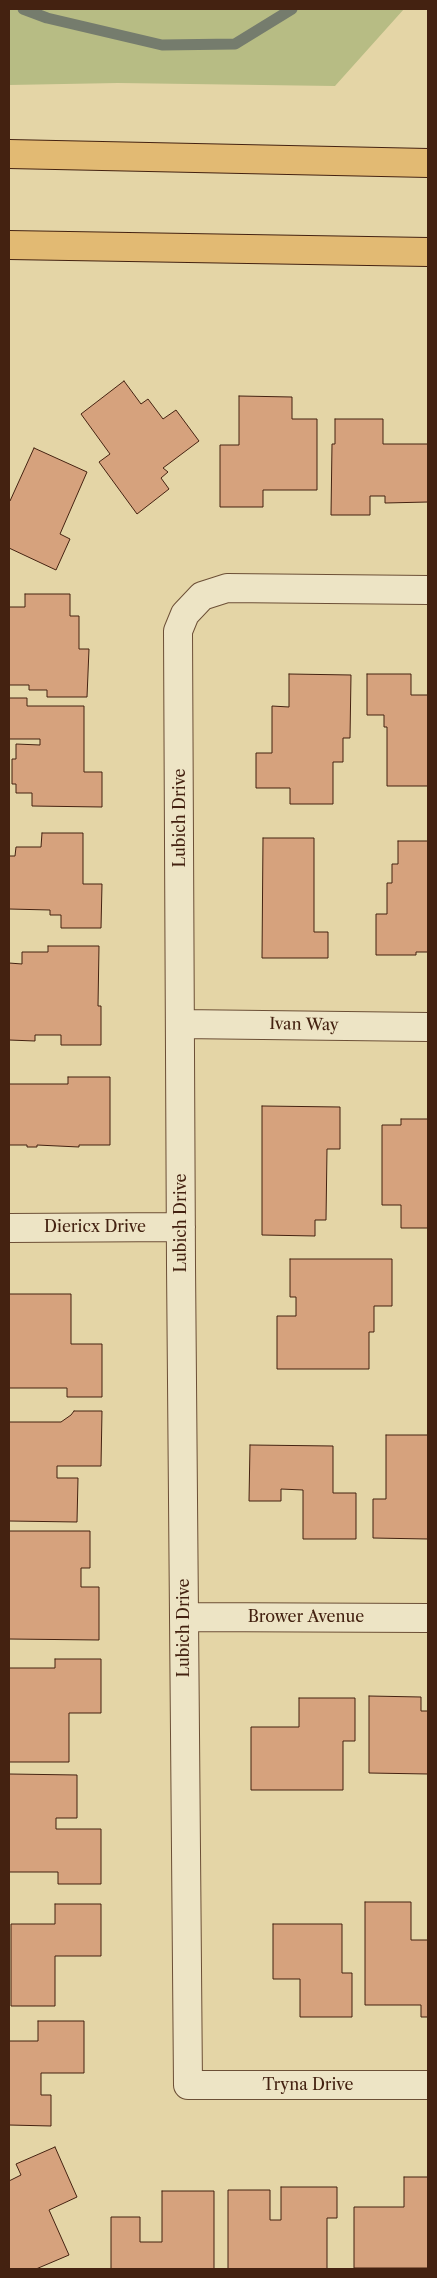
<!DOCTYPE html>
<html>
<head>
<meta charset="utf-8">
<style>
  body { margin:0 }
  #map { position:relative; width:437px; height:2278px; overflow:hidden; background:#e4d5a6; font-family:"Libre Caslon Text",serif }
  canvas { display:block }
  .frame { position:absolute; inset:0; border:10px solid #421; pointer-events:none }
</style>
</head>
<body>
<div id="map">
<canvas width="437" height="2278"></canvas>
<div class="frame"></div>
</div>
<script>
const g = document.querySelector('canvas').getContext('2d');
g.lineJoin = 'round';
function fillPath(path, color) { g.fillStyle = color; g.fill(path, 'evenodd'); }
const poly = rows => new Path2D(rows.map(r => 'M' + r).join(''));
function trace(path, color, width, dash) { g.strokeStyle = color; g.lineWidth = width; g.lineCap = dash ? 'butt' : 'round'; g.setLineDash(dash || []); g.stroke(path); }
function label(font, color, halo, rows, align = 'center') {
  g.font = font + ' "Libre Caslon Text",serif'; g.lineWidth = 5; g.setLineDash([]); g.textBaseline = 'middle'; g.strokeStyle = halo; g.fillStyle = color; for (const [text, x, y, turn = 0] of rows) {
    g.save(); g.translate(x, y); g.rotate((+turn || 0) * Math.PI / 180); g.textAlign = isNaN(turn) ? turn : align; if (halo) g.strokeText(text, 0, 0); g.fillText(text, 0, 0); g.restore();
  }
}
fillPath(poly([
  [9,9,404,9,335,86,118,83,9,85]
]), '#b7bc84');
trace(poly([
  [23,9,47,18,162,45,235,44,292,9]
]), '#757c6d', 11);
const building = poly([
  [124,381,141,404,148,399,163,419,176,410,199,441,163,468,168,472,161,478,169,489,137,514,99,462,110,454,81,414,124,381],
  [239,396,292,397,292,419,317,419,317,490,263,490,263,507,220,507,220,445,239,445,239,396],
  [335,419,383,419,383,444,428,444,428,502,385,503,385,496,370,496,370,515,331,515,332,444,335,444,335,419],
  [34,448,87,472,60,534,70,539,56,570,9,548,9,500,10,501,34,448],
  [25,594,70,594,70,616,79,616,79,649,89,649,87,697,47,697,47,690,29,690,29,685,9,685,9,607,25,607,25,594],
  [289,674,351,675,350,738,343,738,343,762,333,762,333,804,290,804,290,788,256,788,256,753,272,753,272,706,289,707,289,674],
  [367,674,411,674,411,695,428,695,428,786,387,786,387,727,384,727,384,715,367,715,367,674],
  [9,698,27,698,27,706,84,706,84,772,102,772,102,807,32,806,32,793,16,793,16,784,12,784,12,759,16,759,16,744,40,745,40,739,9,739,9,698],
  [42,833,83,833,83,884,102,884,101,928,61,928,61,915,50,915,50,910,9,909,9,856,15,856,16,847,41,847,42,833],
  [263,838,314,838,314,932,328,932,328,958,262,958,263,838],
  [398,841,428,841,428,952,416,952,416,955,376,955,376,914,387,914,387,883,392,883,392,864,398,864,398,841],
  [48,946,99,946,98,1006,101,1006,101,1045,61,1045,61,1035,35,1035,35,1041,9,1040,9,963,22,964,22,952,48,952,48,946],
  [68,1077,110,1077,110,1145,79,1145,79,1147,37,1145,37,1147,27,1147,27,1145,9,1145,9,1084,68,1084,68,1077],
  [262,1106,340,1107,340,1149,327,1149,326,1220,315,1220,315,1236,262,1235,262,1106],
  [401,1119,428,1119,428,1228,401,1228,401,1205,382,1205,382,1125,401,1125,401,1119],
  [290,1259,392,1259,392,1306,374,1306,374,1332,369,1332,369,1369,277,1369,277,1316,296,1316,296,1297,290,1297,290,1259],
  [9,1294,71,1294,71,1344,102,1344,102,1397,67,1397,67,1388,9,1388,9,1294],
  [74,1411,102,1411,101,1466,57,1466,57,1478,78,1478,77,1522,9,1521,9,1422,61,1422,71,1415,74,1411],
  [386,1435,428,1435,428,1539,373,1538,373,1499,386,1499,386,1435],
  [250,1445,333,1446,333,1493,356,1493,356,1539,303,1539,303,1490,281,1489,281,1501,249,1501,250,1445],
  [9,1531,90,1531,90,1568,81,1568,81,1587,99,1587,99,1640,9,1639,9,1531],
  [55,1659,101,1659,101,1713,69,1713,69,1762,9,1762,9,1668,55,1668,55,1659],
  [369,1696,421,1697,421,1711,428,1711,428,1774,369,1773,369,1696],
  [299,1698,355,1698,355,1741,343,1741,343,1790,251,1790,251,1727,299,1727,299,1698],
  [9,1774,77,1775,77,1818,56,1818,56,1829,101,1829,101,1884,58,1884,58,1872,9,1872,9,1774],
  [365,1902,411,1902,411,1940,428,1940,428,2017,421,2017,421,2005,365,2005,365,1902],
  [55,1904,101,1904,101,1956,55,1956,55,2006,11,2006,11,1924,55,1924,55,1904],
  [273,1924,342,1924,342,1973,352,1973,352,2017,300,2017,300,1979,273,1979,273,1924],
  [38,2021,84,2021,84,2073,41,2073,41,2095,51,2095,51,2126,9,2125,9,2041,38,2041,38,2021],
  [55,2147,77,2197,49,2210,69,2255,36,2269,9,2269,9,2181,21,2175,16,2164,55,2147],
  [404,2177,428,2177,428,2268,354,2268,354,2207,404,2207,404,2177],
  [281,2187,337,2187,337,2218,327,2218,327,2269,228,2269,228,2190,270,2190,270,2220,281,2220,281,2187],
  [162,2191,214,2191,214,2269,111,2269,111,2217,140,2217,140,2242,162,2242,162,2191]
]);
fillPath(building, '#d6a27d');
trace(building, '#421', 1);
const minor = poly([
  [428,590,227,588,202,596,185,614,178,631,181,1265,188,2085,428,2085],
  [181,1024,428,1027],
  [9,1228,181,1227],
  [184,1617,428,1618]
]);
const motorway = poly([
  [9,154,428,163],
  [9,245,428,252]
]);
trace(minor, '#6c4f36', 30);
trace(motorway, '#421', 30);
trace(minor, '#ede4c5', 28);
trace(motorway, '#e2ba73', 28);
label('16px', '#421', '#ede4c5', [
  ["Lubich Drive",180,818,-90],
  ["Ivan Way",304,1025,1],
  ["Lubich Drive",181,1223,-90],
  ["Diericx Drive",95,1227],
  ["Brower Avenue",306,1617],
  ["Lubich Drive",184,1628,-90],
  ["Tryna Drive",308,2085]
]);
</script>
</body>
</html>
